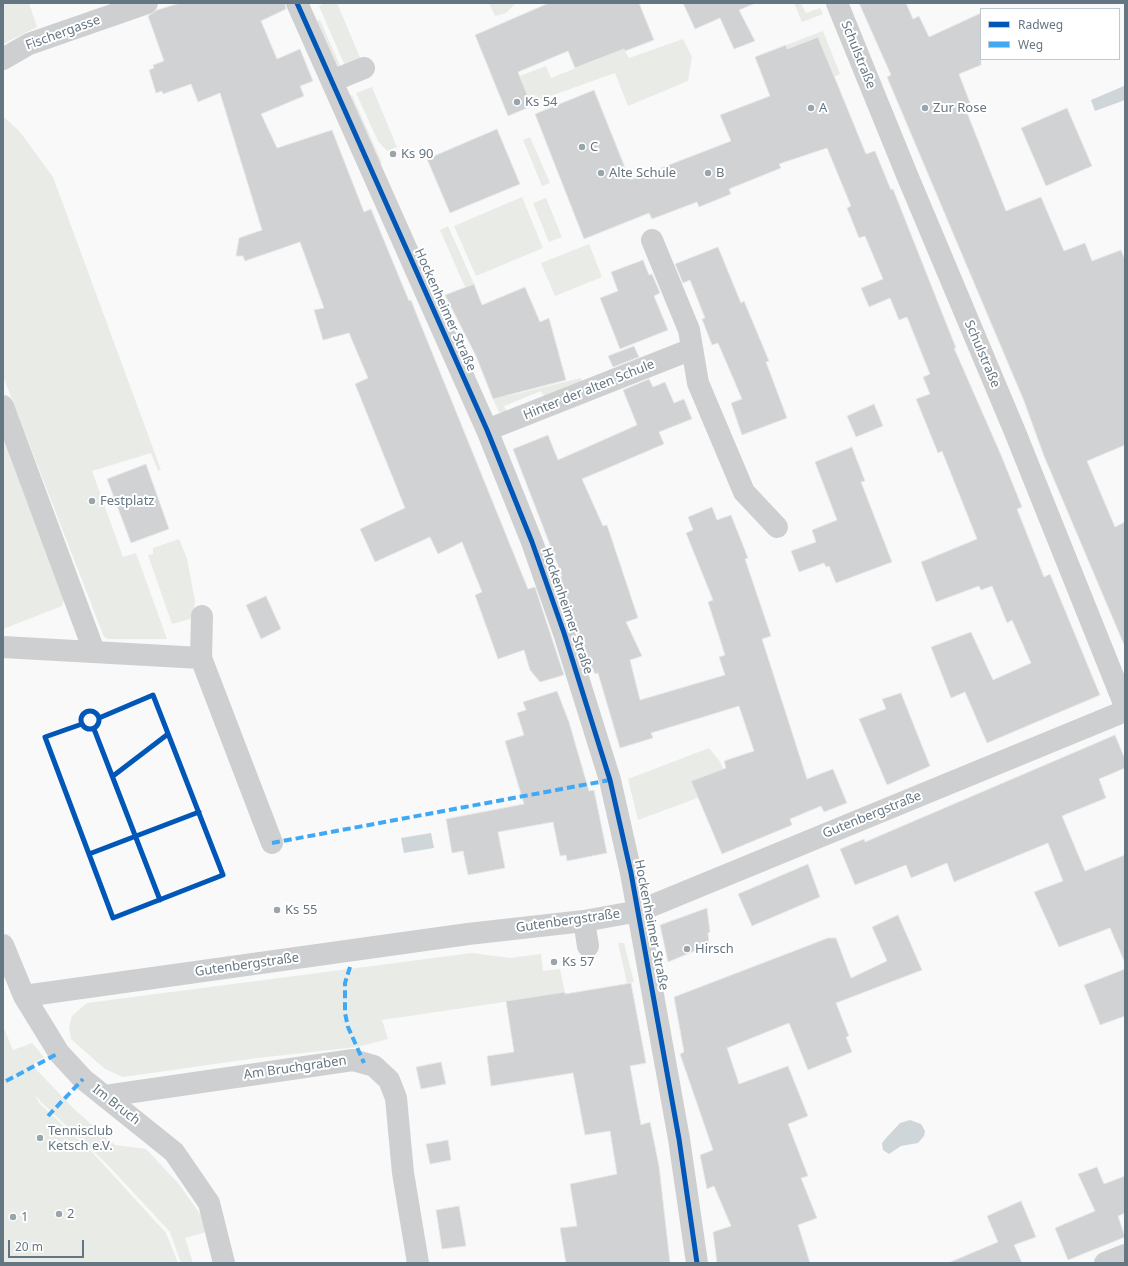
<!DOCTYPE html>
<html>
<head>
<meta charset="utf-8">
<style>
  body { margin:0 }
  #map { position:relative; width:1128px; height:1266px; overflow:hidden; background:#f9f9f9; font-family:"Noto Sans",sans-serif }
  canvas { display:block }
  .frame { position:absolute; inset:0; border:4px solid #657683; pointer-events:none }
  .legend { position:absolute; left:980px; top:8px; width:140px; height:52px; box-sizing:border-box; background:#fff; border:1px solid #c1c8cd; margin:0; padding:5px 7px; list-style:none; font-size:12px; color:#657683 }
  .legend li { display:flex; align-items:center; gap:8px; height:20px }
  .legend b { width:20px; border:1px solid #c1c8cd }
  .scale { position:absolute; left:8px; top:1240px; width:76px; height:18px; box-sizing:border-box; border:2px solid #657683; border-top:0; padding-left:5px; font-size:12px; line-height:14px; white-space:nowrap; color:#657683; -webkit-text-stroke:3px #fff; paint-order:stroke }
</style>
</head>
<body>
<div id="map">
<canvas width="1128" height="1266"></canvas>
<div class="frame"></div>
<ul class="legend">
<li><b style="height:5px;background:#0057b8"></b>Radweg</li>
<li><b style="height:5px;background:#3fa9f5"></b>Weg</li>
</ul>
<div class="scale">20 m</div>
</div>
<script>
const g = document.querySelector('canvas').getContext('2d');
g.lineJoin = 'round';
function fillPath(path, color) { g.fillStyle = color; g.fill(path, 'evenodd'); }
const poly = rows => new Path2D(rows.map(r => 'M' + r).join(''));
function trace(path, color, width, dash) { g.strokeStyle = color; g.lineWidth = width; g.lineCap = dash ? 'butt' : 'round'; g.setLineDash(dash || []); g.stroke(path); }
function label(font, color, halo, rows, align = 'center') {
  g.font = font + ' "Noto Sans",sans-serif'; g.lineWidth = 4; g.setLineDash([]); g.textBaseline = 'middle'; g.strokeStyle = halo; g.fillStyle = color; for (const [text, x, y, turn = 0] of rows) {
    g.save(); g.translate(x, y); g.rotate((+turn || 0) * Math.PI / 180); g.textAlign = isNaN(turn) ? turn : align; if (halo) g.strokeText(text, 0, 0); g.fillText(text, 0, 0); g.restore();
  }
}
fillPath(poly([
  [3,3,29,3,37,27,3,44],
  [321,3,337,3,361,60,345,66,319,6,322,5],
  [489,3,516,3,506,13,495,16],
  [794,3,801,3,806,13,820,8,823,14,802,22],
  [320,20,341,68,337,70,317,21],
  [823,31,840,74,834,77,818,37,787,49,786,45],
  [683,39,692,57,688,81,628,106,615,73,531,103,520,76,546,66,551,78,624,49,629,58],
  [372,87,397,147,387,151,378,141,356,93],
  [352,95,382,163,378,165,349,96],
  [3,116,20,132,53,177,161,470,158,471,151,453,92,471,123,557,136,553,167,639,108,639,104,637,3,376],
  [530,137,550,183,542,186,523,140],
  [522,197,543,248,476,276,454,226],
  [546,198,562,237,549,242,533,203],
  [448,226,474,284,465,287,440,230],
  [589,244,602,277,555,296,541,263],
  [581,378,582,381,545,398,541,391,504,406,507,413,504,414,499,412,493,399,507,393,508,396],
  [3,431,65,594,62,606,3,629],
  [179,539,187,559,195,601,193,618,172,624,148,555,153,554,153,548],
  [709,748,721,763,730,786,638,820,628,779],
  [618,943,624,943,634,982,627,983],
  [472,953,510,958,541,954,543,971,560,969,565,993,382,1020,388,1039,357,1047,257,1058,123,1077,105,1069,71,1039,69,1027,72,1016,87,1003],
  [3,1026,13,1050,32,1043,44,1057,32,1065,74,1109,115,1145,146,1149,178,1183,203,1218,206,1232,185,1238,193,1263,181,1263,170,1232,107,1164,41,1102,35,1094,39,1103,92,1152,166,1233,178,1263,3,1263]
]), '#e8ebe6');
fillPath(poly([
  [1124,86,1125,100,1095,111,1091,100],
  [431,833,434,848,404,853,401,838],
  [910,1120,921,1124,925,1131,924,1136,918,1143,901,1146,889,1154,883,1150,882,1143,887,1137,900,1123]
]), '#ced6d9');
const building = poly([
  [180,3,285,3,286,9,261,21,277,59,300,49,313,81,300,86,304,96,261,114,277,148,332,130,364,212,371,209,409,301,411,300,414,308,528,589,535,587,564,675,540,682,530,670,524,650,498,659,475,595,482,592,462,542,438,554,430,537,375,562,360,529,405,508,355,384,368,378,349,333,323,340,314,310,324,308,300,242,245,261,243,256,236,256,239,238,262,230,220,93,198,102,191,84,163,94,162,91,156,93,149,70,154,68,153,65,164,61,148,16,157,10,180,3],
  [549,3,639,3,654,40,625,51,624,49,575,68,568,51,518,72,532,106,508,116,475,35,549,3],
  [683,3,756,3,739,10,755,41,734,49,720,18,695,29,683,3],
  [859,3,906,3,913,19,919,16,929,37,981,13,981,65,959,74,970,103,964,105,1006,211,1041,197,1064,251,1085,243,1092,261,1121,250,1125,260,1125,445,1087,461,1115,527,1125,522,1125,647,1044,456,1024,401,887,77,891,75,859,3],
  [818,37,866,154,875,151,891,190,893,189,956,348,954,348,1001,455,1022,507,1017,509,1044,577,1050,574,1100,695,987,743,965,692,951,698,931,647,971,632,993,680,1031,663,1012,620,1007,623,992,586,981,590,979,586,936,602,921,562,977,539,942,451,938,453,916,399,930,394,923,377,930,374,907,317,899,320,890,298,869,307,861,288,883,279,865,236,859,238,847,208,851,206,827,148,779,164,781,168,729,189,731,194,699,207,697,202,652,219,649,213,584,239,535,114,594,90,630,180,731,141,720,115,770,96,755,57,786,45,787,49,818,37],
  [1067,108,1092,166,1046,186,1021,128,1067,108],
  [497,129,520,184,450,213,427,159,497,129],
  [718,247,741,303,744,301,769,361,766,362,787,418,742,435,731,403,742,399,718,343,712,345,702,319,705,318,690,280,683,283,675,264,718,247],
  [643,260,649,275,652,274,660,293,654,296,668,330,620,349,600,298,618,291,611,272,643,260],
  [474,284,482,305,525,287,540,322,549,318,566,380,493,399,476,356,445,295,474,284],
  [634,346,639,357,613,367,608,356,634,346],
  [649,379,653,387,665,382,674,403,684,399,692,419,659,432,664,444,582,479,603,526,607,525,638,618,626,622,642,656,630,660,640,700,725,675,719,657,725,655,708,602,713,600,686,533,693,530,688,517,712,507,717,520,731,515,748,558,745,559,771,636,762,639,807,779,833,769,847,803,824,812,821,806,790,819,792,825,722,854,691,781,726,768,724,761,754,751,739,706,651,733,653,738,620,748,598,673,595,674,592,667,588,668,558,578,562,576,513,449,548,435,558,460,637,425,623,390,649,379],
  [874,404,883,426,856,437,847,416,874,404],
  [852,447,865,481,861,482,892,562,836,583,829,566,826,567,824,563,799,572,791,551,816,542,812,530,837,520,815,462,852,447],
  [146,464,169,529,131,543,107,479,146,464],
  [266,596,281,629,261,639,246,605,266,596],
  [557,691,569,722,589,791,594,790,607,853,567,861,566,855,560,856,553,822,498,832,505,868,468,875,463,851,452,853,446,819,524,804,505,741,524,735,517,713,526,710,523,702,557,691],
  [901,693,930,766,887,785,859,719,886,709,882,699,901,693],
  [1115,735,1125,759,1125,768,1099,779,1106,798,1062,816,1085,871,1125,855,1125,963,1110,928,1059,947,1034,892,1063,881,1048,843,954,882,947,863,911,878,906,865,855,885,840,849,864,839,865,842,1115,735],
  [808,864,820,897,752,926,738,894,808,864],
  [707,908,710,932,708,933,709,945,668,962,660,925,707,908],
  [898,915,922,970,836,1003,849,1036,846,1037,852,1052,808,1070,789,1023,727,1048,739,1084,788,1066,808,1116,788,1124,808,1176,801,1178,817,1218,798,1225,810,1263,717,1263,713,1232,731,1226,714,1186,707,1189,700,1155,713,1150,680,1054,684,1052,674,997,828,938,836,938,851,978,887,961,872,927,898,915],
  [1125,969,1125,1016,1100,1025,1084,985,1125,969],
  [631,983,646,1063,630,1066,641,1125,650,1122,659,1166,670,1263,566,1263,560,1228,577,1226,570,1184,617,1174,610,1131,585,1135,573,1073,491,1086,487,1056,514,1052,506,1001,565,992,565,994,631,983],
  [441,1062,446,1084,421,1089,416,1067,441,1062],
  [448,1140,451,1160,430,1164,426,1144,448,1140],
  [1097,1167,1104,1184,1125,1176,1125,1213,1118,1216,1125,1237,1068,1260,1055,1228,1095,1211,1078,1174,1097,1167],
  [1021,1201,1036,1237,1014,1245,1022,1263,948,1263,998,1242,987,1216,1021,1201],
  [459,1206,466,1246,442,1249,436,1210,459,1206]
]);
fillPath(building, '#d0d2d3');
trace(building, '#e8e8e8', 1);
trace(poly([
  [297,3,487,430,532,542,564,633,610,780,631,873,679,1139,697,1263],
  [837,3,907,175,1015,432,1125,706],
  [3,59,29,44,147,3],
  [332,81,364,68],
  [652,240,689,330,698,383,744,492,777,527],
  [3,406,94,651],
  [487,430,692,349],
  [3,647,201,658,272,843],
  [201,658,202,616],
  [584,921,588,946],
  [3,945,24,996,59,1053,83,1079,174,1152,209,1203,224,1263],
  [24,996,468,934,584,921,639,911,1125,711],
  [105,1096,353,1060,374,1066,389,1080,396,1098,403,1173,418,1263],
  [1105,1263,1125,1255]
]), '#cecfd0', 22);
trace(poly([
  [272,843,610,780],
  [350,967,345,983,345,1013,348,1027,364,1063],
  [6,1081,59,1053],
  [48,1116,83,1079]
]), '#3fa9f5', 4, [8, 4]);
trace(poly([
  [297,3,487,430,532,542,564,633,610,780,631,873,679,1139,697,1263],
  '81 720a9 9 0 1 1 18 0a9 9 0 1 1-18 0Z',
  [82,724,45,737,113,918,223,875,153,695,99,718],
  [94,729,160,900],
  [113,776,168,734],
  [89,854,199,812]
]), '#0057b8', 5);
for (const [x, y, r, color] of [
  [517,102,4,"#99a4ac"],
  [811,108,4,"#99a4ac"],
  [925,108,4,"#99a4ac"],
  [582,147,4,"#99a4ac"],
  [393,154,4,"#99a4ac"],
  [601,173,4,"#99a4ac"],
  [708,173,4,"#99a4ac"],
  [92,501,4,"#99a4ac"],
  [277,910,4,"#99a4ac"],
  [687,949,4,"#99a4ac"],
  [554,962,4,"#99a4ac"],
  [40,1138,4,"#99a4ac"],
  [59,1214,4,"#99a4ac"],
  [13,1217,4,"#99a4ac"]
]) { const dot = new Path2D(); dot.arc(x, y, r, 0, 2 * Math.PI); g.fillStyle = color; g.fill(dot); trace(dot, '#fff', 1.5); }
label('13px', '#657683', '#fff', [
  ["Fischergasse",63,33,-20],
  ["Schulstraße",858,55,68],
  ["Hockenheimer Straße",445,310,66],
  ["Schulstraße",982,354,67],
  ["Hinter der alten Schule",589,390,-22],
  ["Hockenheimer Straße",567,611,71],
  ["Gutenbergstraße",872,815,-22],
  ["Gutenbergstraße",568,921,-8],
  ["Hockenheimer Straße",651,925,79],
  ["Gutenbergstraße",247,965,-8],
  ["Am Bruchgraben",295,1068,-8],
  ["Im Bruch",116,1105,38]
]);
label('13px', '#657683', '#fff', [
  ["Ks 54",525,102],
  ["A",819,108],
  ["Zur Rose",933,108],
  ["C",590,147],
  ["Ks 90",401,154],
  ["Alte Schule",609,173],
  ["B",716,173],
  ["Festplatz",100,501],
  ["Ks 55",285,910],
  ["Hirsch",695,949],
  ["Ks 57",562,962],
  ["Tennisclub",48,1131],
  ["Ketsch e.V.",48,1146],
  ["2",67,1214],
  ["1",21,1217]
], 'left');
</script>
</body>
</html>
